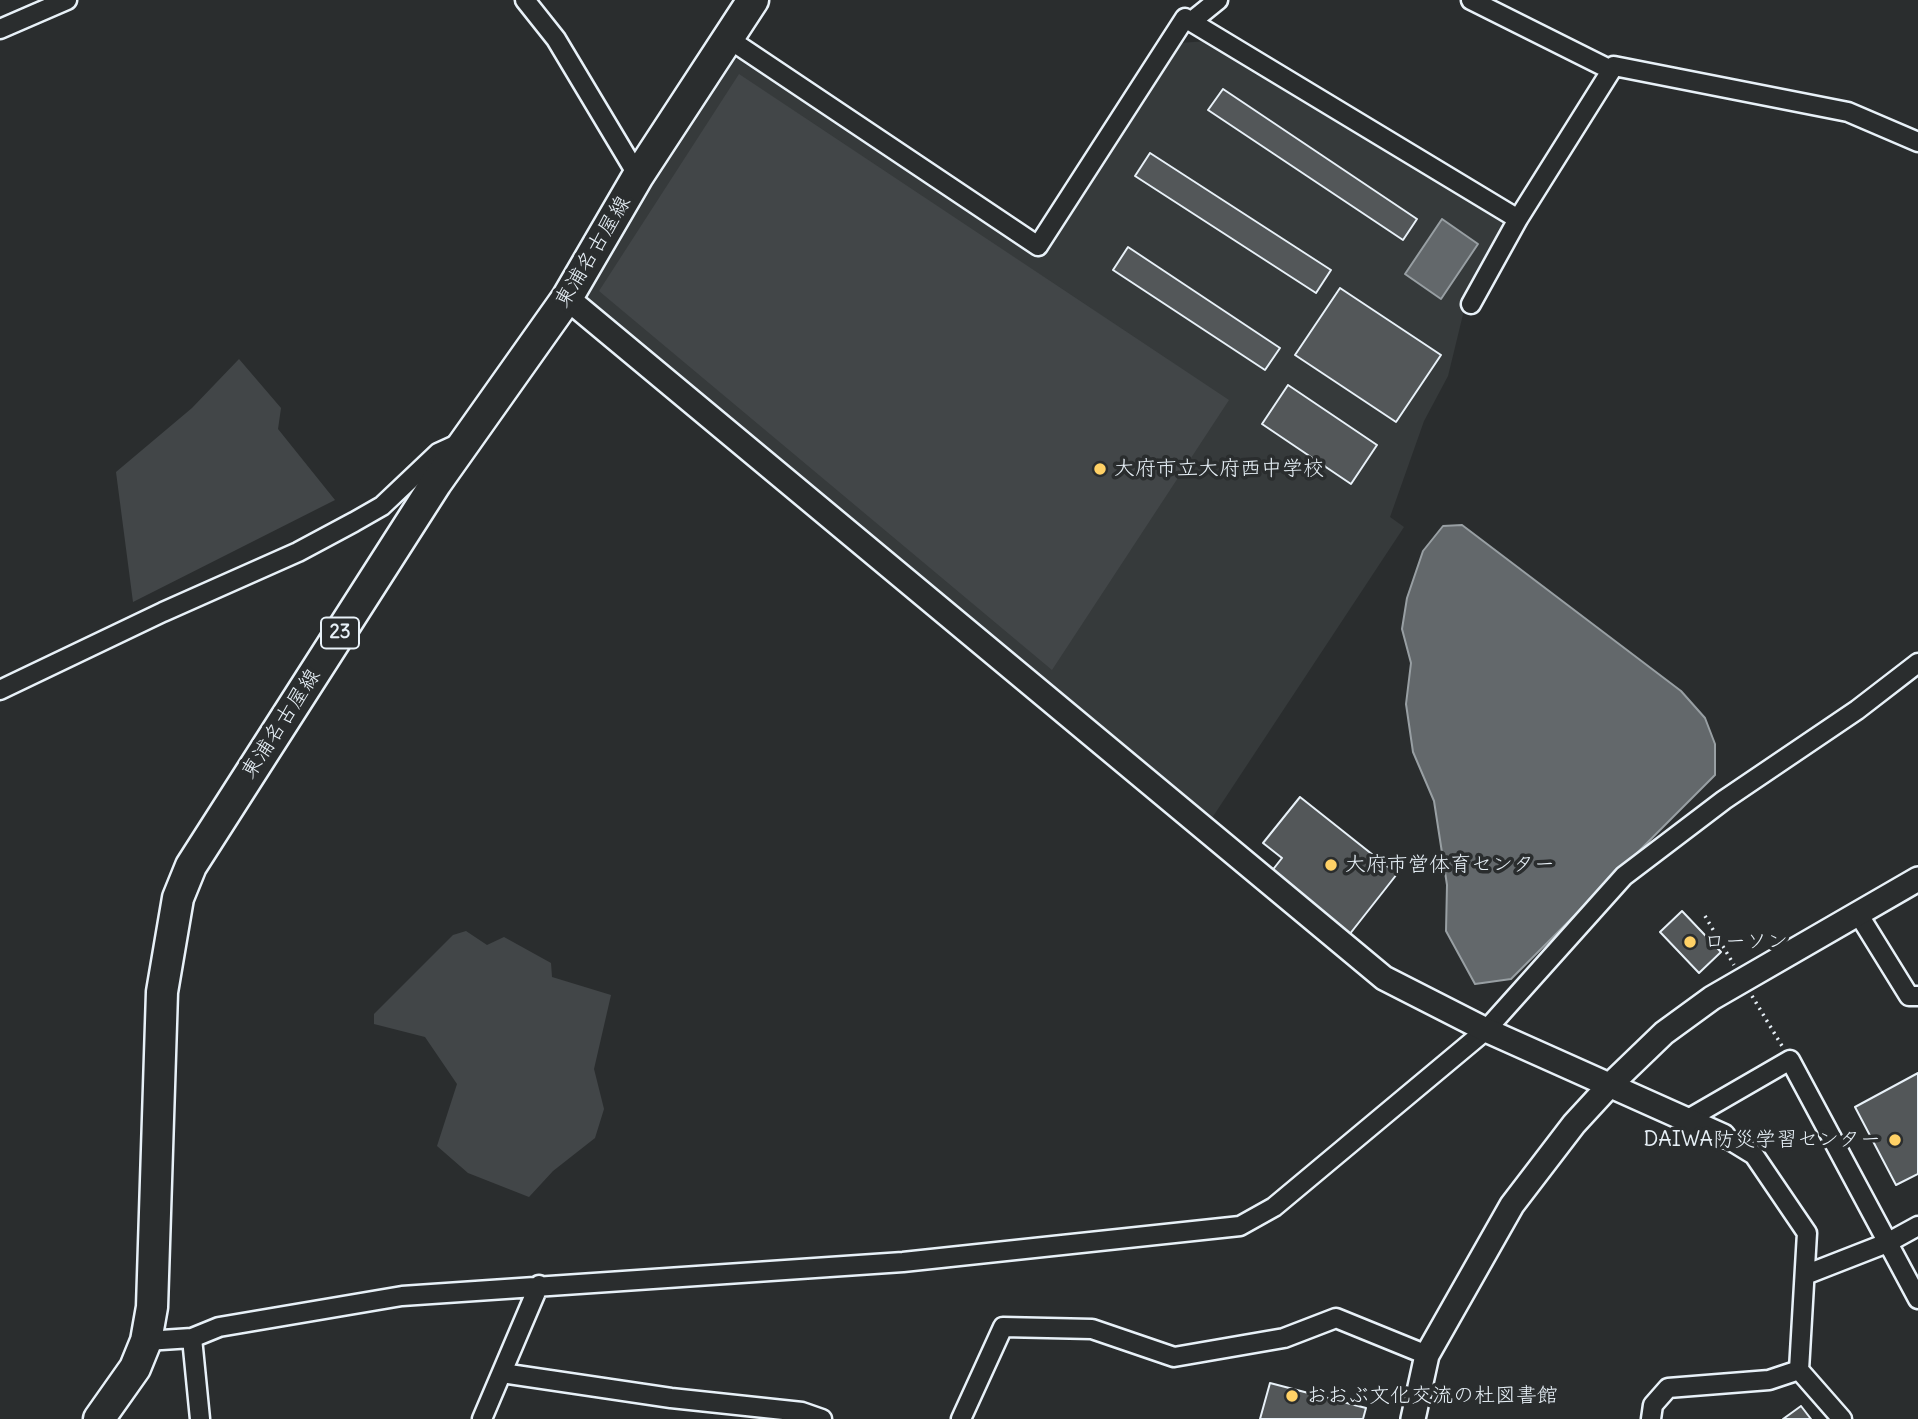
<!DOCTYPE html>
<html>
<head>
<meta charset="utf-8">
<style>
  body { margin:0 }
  canvas { display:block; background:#2a2d2e }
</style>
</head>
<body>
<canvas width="1918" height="1419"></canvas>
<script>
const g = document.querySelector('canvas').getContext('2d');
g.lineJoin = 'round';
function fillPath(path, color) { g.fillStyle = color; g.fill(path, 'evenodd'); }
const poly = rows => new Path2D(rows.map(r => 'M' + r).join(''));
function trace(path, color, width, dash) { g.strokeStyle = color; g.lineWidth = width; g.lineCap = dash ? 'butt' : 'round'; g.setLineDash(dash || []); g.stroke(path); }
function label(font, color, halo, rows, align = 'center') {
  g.font = font + ' Delius,"Klee One",sans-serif'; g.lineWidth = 7; g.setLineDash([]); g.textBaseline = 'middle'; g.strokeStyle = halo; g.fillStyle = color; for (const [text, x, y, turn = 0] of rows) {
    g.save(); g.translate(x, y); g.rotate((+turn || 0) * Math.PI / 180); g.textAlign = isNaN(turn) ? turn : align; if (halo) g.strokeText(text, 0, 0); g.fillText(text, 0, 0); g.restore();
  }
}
fillPath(poly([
  [1209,41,1499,217,1504,234,1466,302,1448,376,1424,421,1390,517,1404,527,1212,818,584,296,731,60,740,59,1040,257,1179,43]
]), '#363a3b');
fillPath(poly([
  [739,74,1229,400,1052,670,599,291],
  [239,359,281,408,278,429,335,500,133,602,116,472,192,408],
  [466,931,487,945,504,937,551,963,552,977,611,995,594,1069,604,1109,595,1138,553,1171,529,1197,468,1173,437,1146,457,1084,425,1037,374,1024,374,1014,453,935]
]), '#424648');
const water = poly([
  [1442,219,1478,244,1441,299,1405,274,1442,219],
  [1462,525,1681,691,1705,718,1715,744,1715,775,1511,979,1475,984,1446,931,1447,885,1434,801,1413,752,1406,704,1411,663,1402,629,1407,598,1423,551,1443,526,1462,525]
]);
fillPath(water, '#63686b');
trace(water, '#989fa3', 2);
const building = poly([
  [1223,89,1417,219,1403,240,1208,110,1223,89],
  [1150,153,1331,270,1316,293,1135,176,1150,153],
  [1128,247,1280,348,1265,370,1113,270,1128,247],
  [1340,288,1441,355,1396,422,1295,355,1340,288],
  [1288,385,1377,445,1351,484,1262,424,1288,385],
  [1300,797,1397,874,1349,935,1271,872,1282,858,1263,843,1300,797],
  [1682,911,1721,952,1699,973,1660,932,1682,911],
  [1918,1073,1918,1174,1896,1185,1855,1107,1918,1073],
  [1270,1383,1366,1408,1363,1419,1260,1419,1270,1383],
  [1801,1406,1811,1419,1783,1419,1801,1406]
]);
fillPath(building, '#535759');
trace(building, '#e8f1f8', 2);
const minor = poly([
  [525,0,556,39,638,176],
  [1471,0,1611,70],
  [1192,21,1218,0],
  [0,29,67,0],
  [729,39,1038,246,1185,18,1518,219],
  [1471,304,1518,219,1614,66,1848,112,1918,142],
  [0,690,163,612,298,552,354,522,382,506,438,453,460,443],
  [1857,912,1909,996,1918,996],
  [1688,1119,1790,1060,1918,1299],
  [1723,1136,1754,1155,1807,1233,1799,1370,1842,1419],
  [1805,1275,1887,1243,1918,1226],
  [192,1338,200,1419],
  [146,1341,192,1338,219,1327,402,1296,903,1262,1240,1226,1274,1207,1486,1030,1624,876,1724,800,1857,710,1918,663],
  [502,1373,671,1398,802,1412,822,1419],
  [482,1419,539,1285],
  [961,1419,1003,1327,1092,1329,1174,1357,1284,1338,1336,1318,1427,1355],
  [1651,1419,1653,1405,1668,1388,1769,1380,1799,1370]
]);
const tertiary = poly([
  [567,298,1384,978,1486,1030,1723,1136],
  [1413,1419,1427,1355,1512,1205,1574,1124,1609,1086,1664,1033,1712,998,1918,879]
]);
const primary = poly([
  [99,1419,135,1368,146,1341,152,1307,162,992,178,898,191,866,436,483,567,298,638,176,753,0]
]);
trace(minor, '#e8f1f8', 23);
trace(tertiary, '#e8f1f8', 28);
trace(primary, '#e8f1f8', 35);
trace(poly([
  [1705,916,1734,965],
  [1752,996,1782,1046]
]), '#e8f1f8', 3.5, [2, 5]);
trace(minor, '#2a2d2e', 18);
trace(tertiary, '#2a2d2e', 23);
trace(primary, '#2a2d2e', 30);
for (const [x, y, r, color] of [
  [1100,469,7,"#ffd166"],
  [1331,865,7,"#ffd166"],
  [1690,942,7,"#ffd166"],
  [1895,1140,7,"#ffd166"],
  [1292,1396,7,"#ffd166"]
]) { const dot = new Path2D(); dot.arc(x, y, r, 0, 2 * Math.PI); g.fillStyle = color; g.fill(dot); trace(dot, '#2a2d2e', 2.5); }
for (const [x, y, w] of [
  [340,633,38]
]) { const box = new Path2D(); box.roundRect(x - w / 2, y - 15.5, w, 31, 5); g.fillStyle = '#2a2d2e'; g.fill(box); trace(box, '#e8f1f8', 2); }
label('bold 19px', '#e8f1f8', null, [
  ["23",340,633]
]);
label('21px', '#e8f1f8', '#2a2d2e', [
  ["東浦名古屋線",593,252,-59],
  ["東浦名古屋線",281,724,-57]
]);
label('21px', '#e8f1f8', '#2a2d2e', [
  ["大府市立大府西中学校",1114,469],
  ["大府市営体育センター",1345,865],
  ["ローソン",1704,942],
  ["DAIWA防災学習センター",1881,1140,"right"],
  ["おおぶ文化交流の杜図書館",1306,1396]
], 'left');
</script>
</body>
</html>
